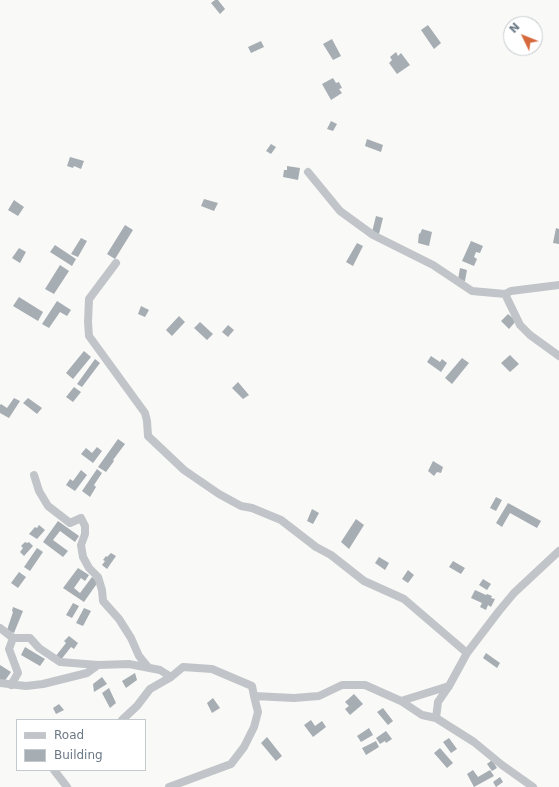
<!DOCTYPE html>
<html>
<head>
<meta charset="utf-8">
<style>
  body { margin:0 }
  #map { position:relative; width:559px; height:787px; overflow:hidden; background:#f9f9f7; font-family:"DejaVu Sans",sans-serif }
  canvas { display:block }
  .legend { position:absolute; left:16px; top:719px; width:130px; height:52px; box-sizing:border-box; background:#fff; border:1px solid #c4c9ce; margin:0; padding:5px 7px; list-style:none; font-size:12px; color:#6b7885 }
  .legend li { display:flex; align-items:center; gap:8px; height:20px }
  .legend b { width:20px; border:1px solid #c4c9ce }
  .north { position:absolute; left:503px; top:16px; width:40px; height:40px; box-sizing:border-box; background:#fff; border:1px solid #c4c9ce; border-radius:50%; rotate:313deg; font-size:11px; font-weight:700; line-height:16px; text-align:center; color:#6b7885 }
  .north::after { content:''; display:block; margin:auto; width:14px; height:18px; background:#d5693b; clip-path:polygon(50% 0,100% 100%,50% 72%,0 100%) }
</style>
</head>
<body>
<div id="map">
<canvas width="559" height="787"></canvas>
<ul class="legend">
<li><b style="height:5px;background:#c1c4c8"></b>Road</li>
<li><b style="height:11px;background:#a6adb3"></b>Building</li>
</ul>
<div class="north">N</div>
</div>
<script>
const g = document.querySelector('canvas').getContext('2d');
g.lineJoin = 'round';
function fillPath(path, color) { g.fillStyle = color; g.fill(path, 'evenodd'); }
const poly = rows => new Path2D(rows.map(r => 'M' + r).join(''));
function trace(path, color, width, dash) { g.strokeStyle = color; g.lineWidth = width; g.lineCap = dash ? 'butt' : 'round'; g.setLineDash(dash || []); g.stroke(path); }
fillPath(poly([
  [215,0,218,0,225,9,220,14,211,3],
  [428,25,441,43,434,49,421,30],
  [332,39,341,56,333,60,323,44],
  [261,41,264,47,251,53,248,47],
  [396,52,398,56,401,53,410,65,397,74,389,63,392,60,390,57],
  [333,78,336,83,339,82,342,88,339,89,342,93,331,100,322,84],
  [331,121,337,124,333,131,327,129],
  [367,139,383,145,381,152,365,146],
  [271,144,276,147,271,154,266,151],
  [70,157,84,161,81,169,74,166,73,168,67,166],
  [287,166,300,168,298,180,283,177,284,170,287,170],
  [204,199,218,203,214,211,201,206],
  [14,200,24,207,18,216,8,210],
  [376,216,383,218,379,234,372,232],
  [125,225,133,230,115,259,107,254],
  [556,228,559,229,559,244,553,243],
  [422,229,432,232,429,246,418,243,419,233,420,234],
  [81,238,87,241,78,257,71,254],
  [471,241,483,246,480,253,476,252,474,257,477,259,474,266,462,261],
  [357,243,363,246,353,266,346,262],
  [55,245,76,259,72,266,50,252],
  [19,248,26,252,20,263,12,258],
  [60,265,69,271,54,294,45,289],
  [460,268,467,270,465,281,458,280],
  [19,297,43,312,38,321,13,306],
  [57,301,71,310,67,316,60,312,49,328,42,324],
  [141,306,149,310,145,317,138,314],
  [508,314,516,321,509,329,501,321],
  [179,316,185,322,172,336,166,330],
  [200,322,213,334,207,340,194,328],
  [228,325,234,330,228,337,222,332],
  [84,351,91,357,73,379,66,373],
  [510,355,519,364,510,372,501,363],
  [431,356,440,362,442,359,447,363,441,372,427,362],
  [462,358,469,363,452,384,445,378],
  [95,359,100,363,82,387,77,384],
  [238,382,249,395,243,399,232,388],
  [74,387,81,392,73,402,66,397],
  [14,398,20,401,9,418,0,413,0,405,1,404,7,408],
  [28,398,42,408,37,414,23,403],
  [118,439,125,444,113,460,114,461,106,472,98,467],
  [97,447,102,451,93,463,81,454,86,448,92,453],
  [433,461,443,467,441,473,437,472,434,476,428,471],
  [97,469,102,473,94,485,96,487,90,497,82,491],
  [81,470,87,475,75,491,66,485,70,479,73,481],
  [496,497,502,500,496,511,490,508],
  [508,503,541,521,537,528,510,513,502,527,496,523],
  [312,509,319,513,313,524,307,521],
  [356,519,364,525,349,549,341,542],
  [58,521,79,536,75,542,60,531,53,540,68,551,63,557,43,542],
  [39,525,45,530,37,539,29,534,35,527,37,528],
  [25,542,27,543,29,542,33,546,24,556,20,552,23,548,21,546],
  [37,548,43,552,30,571,24,567],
  [111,553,116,556,107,569,102,565,105,561,103,560,106,556,107,557],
  [379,557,389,563,385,570,375,563],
  [453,561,465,568,461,574,449,567],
  [78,568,89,575,85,581,81,578,74,588,80,593,92,577,98,582,84,602,63,588],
  [408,570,414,575,408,583,402,579],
  [19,572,26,577,18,588,11,583],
  [483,579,491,584,487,590,479,585],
  [475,590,486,595,487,594,492,596,491,598,495,599,491,607,488,605,486,610,480,607,482,603,471,598],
  [73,603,79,606,72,618,66,615],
  [13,607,23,611,14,633,7,630,13,612,12,611],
  [84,608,91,611,83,626,76,623],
  [69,636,78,643,74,649,71,647,60,661,55,657,66,643,64,641],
  [25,647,45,659,40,666,21,655],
  [486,653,500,663,497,668,483,658],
  [0,665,11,672,4,682,0,679],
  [135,673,137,680,126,688,122,681],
  [102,677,107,684,94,692,93,684],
  [109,688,116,703,110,708,102,693],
  [354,694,363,704,350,715,345,709,349,706,345,702],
  [213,698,220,708,212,713,207,703],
  [59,704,64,710,56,714,53,708],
  [383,708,393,721,388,725,377,712],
  [311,720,315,726,322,721,326,727,313,737,304,725],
  [369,728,373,735,361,742,357,736],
  [386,731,392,739,386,743,385,741,380,744,376,738],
  [267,737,282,756,276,761,261,743],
  [449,738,457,749,451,753,443,742],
  [376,741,379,747,366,755,362,748],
  [440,748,453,763,447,768,434,753],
  [492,760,497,768,492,771,487,764],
  [473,770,478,777,490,770,494,776,474,787,467,774],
  [500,777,503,782,496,787,493,782]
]), '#a6adb3');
trace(poly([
  [308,172,340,211,373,235,433,265,472,291,505,294,511,291,559,285],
  [116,263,89,299,88,322,89,336,145,413,147,421,148,436,184,470,219,494,241,506,252,508,281,520,316,547,331,555,364,581,404,599,467,653],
  [505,294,520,325,530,335,559,356],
  [34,475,39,491,48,506,70,523,81,518,85,526,85,534,81,545,83,557,89,568,98,577,102,590,103,601,119,619,131,638,139,656,148,667],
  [0,628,13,638,30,638,39,648,60,662,98,665,129,664,160,670,171,677,183,667,212,669,252,686,254,696,294,698,319,696,342,685,365,685,401,701,422,715,436,718,474,742,502,765,533,787],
  [0,683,26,686,43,684,87,673,98,665],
  [11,685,18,673,9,649,13,638],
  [401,701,449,686],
  [436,718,438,702,449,686,467,653,499,611,514,593,559,551],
  [122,720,137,706,150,689,171,677],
  [54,770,67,787],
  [169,787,231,764,244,747,254,727,258,712,254,696]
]), '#c1c4c8', 8);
</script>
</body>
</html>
